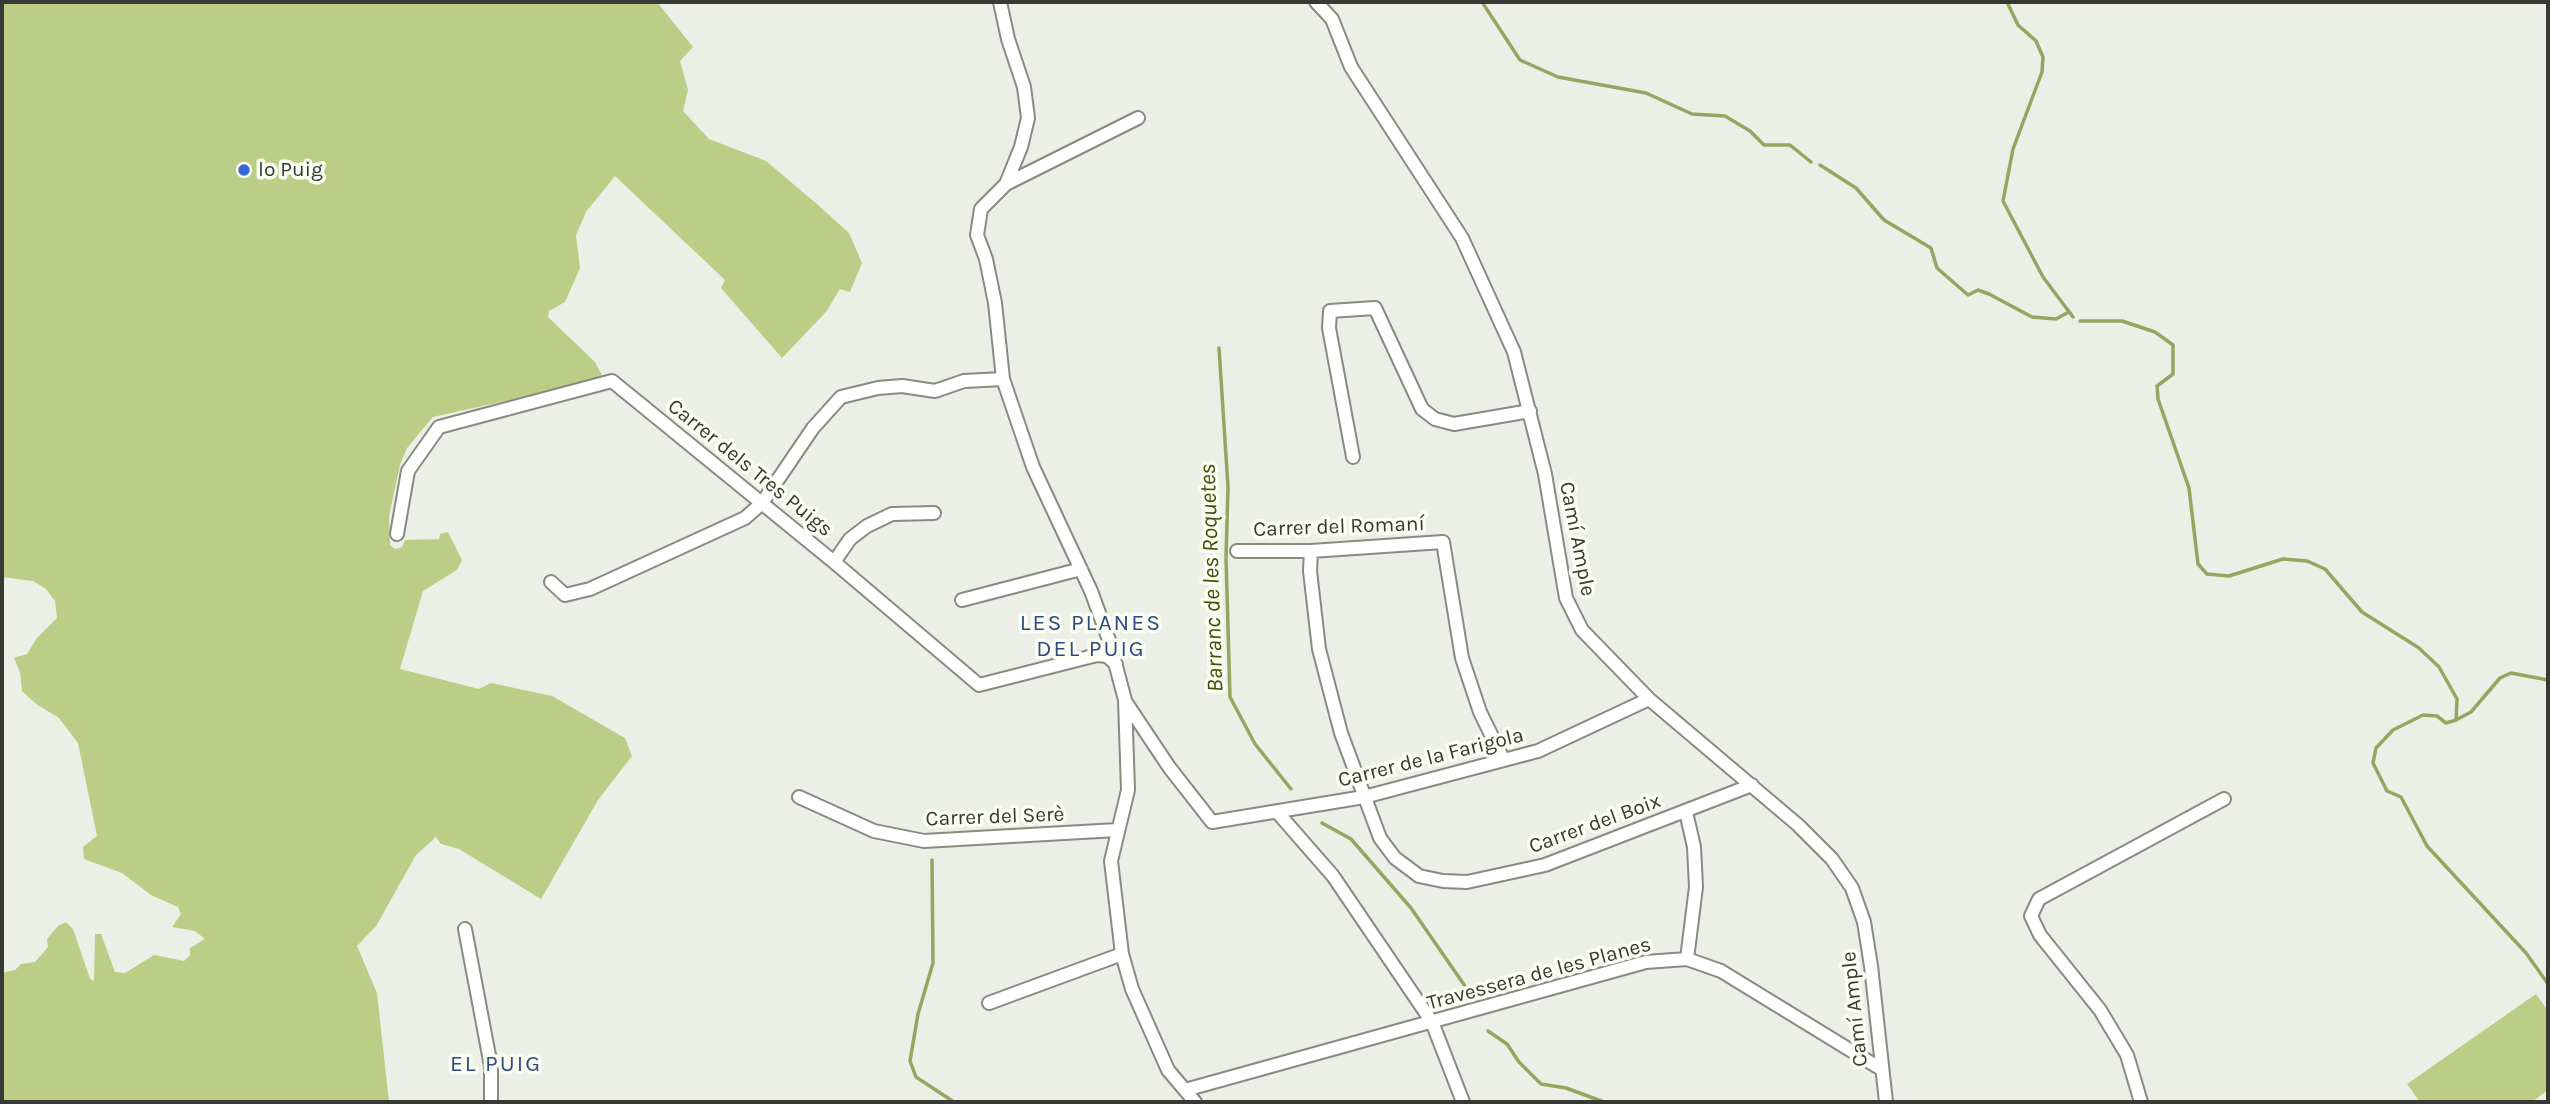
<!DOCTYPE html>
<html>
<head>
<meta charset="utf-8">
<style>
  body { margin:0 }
  #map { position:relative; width:2550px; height:1104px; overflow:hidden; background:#ecefe5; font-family:Karla,sans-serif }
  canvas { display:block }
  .frame { position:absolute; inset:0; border:4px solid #383935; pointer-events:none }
</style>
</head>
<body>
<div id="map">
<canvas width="2550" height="1104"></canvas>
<div class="frame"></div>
</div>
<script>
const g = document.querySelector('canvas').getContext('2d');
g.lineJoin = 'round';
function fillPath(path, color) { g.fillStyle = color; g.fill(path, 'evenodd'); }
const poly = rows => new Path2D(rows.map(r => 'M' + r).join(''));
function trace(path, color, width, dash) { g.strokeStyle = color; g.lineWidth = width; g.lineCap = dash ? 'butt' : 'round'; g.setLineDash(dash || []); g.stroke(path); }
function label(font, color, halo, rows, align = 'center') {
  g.font = font + ' Karla,sans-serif'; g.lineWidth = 7; g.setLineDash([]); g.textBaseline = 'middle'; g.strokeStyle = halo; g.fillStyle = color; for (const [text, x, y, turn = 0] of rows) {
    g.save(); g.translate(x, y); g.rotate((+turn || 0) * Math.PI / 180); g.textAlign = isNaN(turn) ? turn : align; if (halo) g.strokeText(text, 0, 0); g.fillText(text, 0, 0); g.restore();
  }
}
fillPath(poly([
  [2,2,657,2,693,47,680,61,688,90,683,111,709,139,766,161,818,205,849,233,862,263,850,292,840,289,826,312,782,358,721,288,725,280,615,176,586,212,576,235,580,268,565,302,549,311,548,317,595,362,604,379,433,417,407,448,400,465,389,516,390,545,395,549,402,547,405,540,439,539,440,534,448,532,462,560,457,570,423,591,400,669,479,689,491,683,552,696,625,738,632,756,598,800,541,899,459,849,441,844,436,837,416,855,376,926,357,946,377,993,389,1102,2,1102,2,973,15,970,21,964,35,962,48,947,47,939,58,926,66,922,73,929,90,979,94,981,95,934,101,934,115,972,125,973,154,955,184,961,190,955,190,948,205,939,195,931,172,927,181,914,178,907,151,895,122,873,84,859,83,847,97,836,78,743,59,718,36,704,22,691,20,672,14,658,27,654,37,638,57,618,55,601,46,589,33,581,2,577],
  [2536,994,2548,1011,2548,1090,2532,1102,2420,1102,2407,1084]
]), '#bccd87');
trace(poly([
  [1482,2,1520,60,1558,77,1646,93,1692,114,1725,116,1750,131,1764,145,1790,145,1811,162],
  [2007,2,2018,25,2036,41,2043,57,2042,72,2013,149,2003,201,2043,277,2073,317],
  [1820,165,1856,188,1884,220,1931,248,1937,268,1968,295,1978,290,1989,294,2032,317,2056,319,2067,313],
  [2080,321,2122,321,2155,332,2173,345,2173,374,2157,386,2158,399,2189,488,2198,564,2207,574,2229,576,2283,559,2307,561,2325,569,2362,612,2419,648,2439,667,2457,699,2456,720],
  [1219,348,1228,487,1226,558,1230,697,1255,744,1291,789],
  [2548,680,2511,673,2500,678,2471,712,2456,720,2446,723,2437,716,2423,715,2393,730,2376,748,2373,763,2387,791,2401,797,2427,846,2526,953,2548,984],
  [1322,823,1351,839,1411,908,1467,989],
  [932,860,933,963,918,1014,910,1061,916,1077,954,1102],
  [1488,1031,1507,1044,1519,1062,1541,1084,1566,1088,1604,1102]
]), '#96a662', 3.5);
const minor = poly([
  [1000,2,1008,39,1024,87,1028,118,1021,147,1006,184,981,209,977,235,986,259,995,303,1003,379,1033,467,1091,591,1109,640,1125,700,1128,790,1111,861,1122,954,1132,989,1168,1070,1195,1102],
  [1316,2,1332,19,1351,67,1462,238,1514,352,1545,474,1566,598,1582,630,1649,699,1798,825,1832,859,1852,888,1864,922,1871,966,1886,1102],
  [1006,184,1138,118],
  [1353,457,1329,328,1330,311,1375,308,1422,409,1435,419,1454,424,1530,411],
  [397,534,408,471,439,427,612,381,834,562,979,685,1097,655,1107,656,1116,664],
  [1237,551,1311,551,1443,542,1462,658,1480,712,1503,759],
  [1311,551,1310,571,1319,649,1341,733,1380,838,1395,858,1419,876,1443,881,1467,882,1545,865,1752,785],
  [834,562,850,539,867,526,892,514,934,513],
  [551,582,565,595,590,589,745,518,762,503,813,428,841,397,878,388,902,386,935,391,964,381,1003,379],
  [962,600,1081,569],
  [1125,701,1169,767,1212,822,1364,797,1538,751,1649,699],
  [799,797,874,831,924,841,1117,830],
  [1686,812,1694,847,1696,887,1687,959],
  [1278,813,1333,876,1432,1022,1463,1102],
  [465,929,491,1066,491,1102],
  [989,1003,1122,954],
  [1185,1090,1646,962,1687,959,1721,971,1881,1069],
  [2141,1102,2127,1055,2100,1010,2040,935,2031,916,2039,899,2224,799]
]);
trace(minor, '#888b82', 16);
trace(minor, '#fff', 12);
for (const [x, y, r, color] of [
  [244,170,7,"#3667d7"]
]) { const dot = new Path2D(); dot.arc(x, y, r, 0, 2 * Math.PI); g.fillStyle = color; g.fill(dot); trace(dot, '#fafdf2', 2.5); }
label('21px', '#383935', '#fafdf2', [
  ["lo Puig",258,170]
], 'left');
label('21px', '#383935', '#fafdf2', [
  ["Carrer dels Tres Puigs",750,468,39],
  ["Carrer del Romaní",1339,527,-2],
  ["Camí Ample",1577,539,79],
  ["Carrer de la Farigola",1431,758,-14],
  ["Carrer del Serè",995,817,-2],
  ["Carrer del Boix",1595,824,-20],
  ["Travessera de les Planes",1539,974,-15],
  ["Camí Ample",1855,1009,-96]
]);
label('italic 23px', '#434f06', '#fafdf2', [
  ["Barranc de les Roquetes",1212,578,-92]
]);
g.letterSpacing = '2px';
label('23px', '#304b84', '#fafdf2', [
  ["LES PLANES",1091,623],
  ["DEL PUIG",1091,649],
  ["EL PUIG",496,1064]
]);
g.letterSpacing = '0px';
</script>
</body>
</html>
